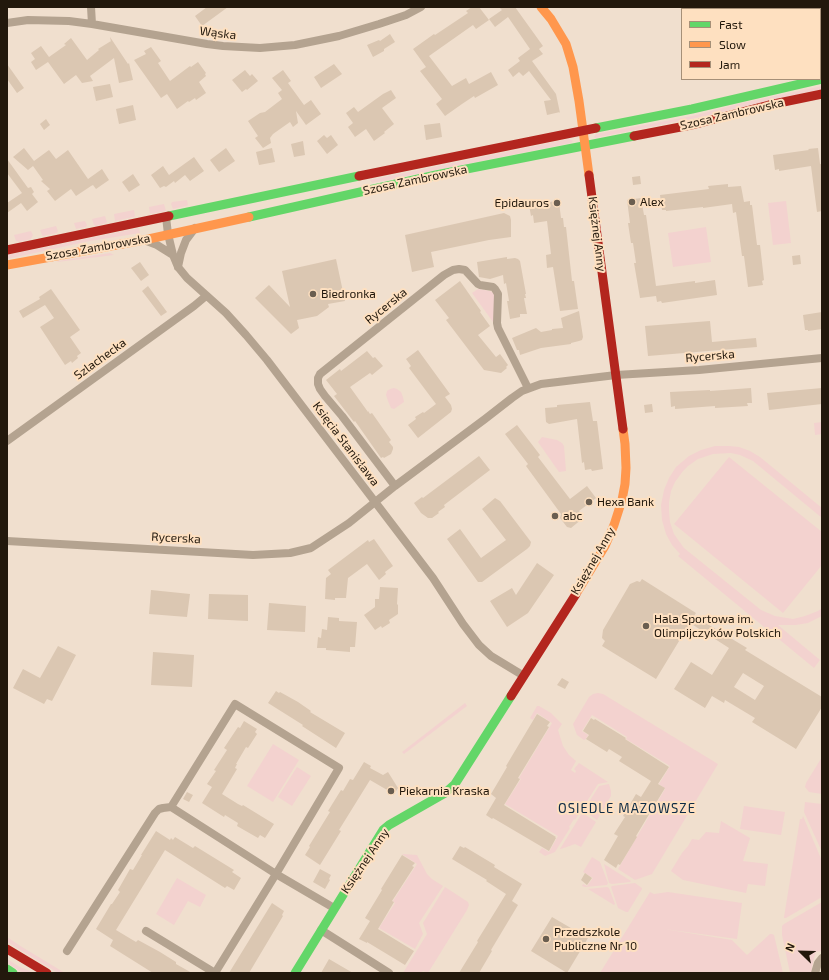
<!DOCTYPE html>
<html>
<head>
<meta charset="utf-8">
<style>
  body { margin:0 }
  #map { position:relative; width:829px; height:980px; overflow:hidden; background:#f0dfce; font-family:"Exo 2",sans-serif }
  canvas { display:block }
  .frame { position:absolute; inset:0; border:8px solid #22180c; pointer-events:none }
  .legend { position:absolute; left:681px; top:8px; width:140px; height:72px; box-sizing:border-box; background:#fee0c0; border:1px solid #a69078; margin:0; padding:5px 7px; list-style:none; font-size:12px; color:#22180c }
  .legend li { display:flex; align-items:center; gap:8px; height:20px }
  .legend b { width:20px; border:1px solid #a69078 }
  .north { position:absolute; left:781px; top:932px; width:40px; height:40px; -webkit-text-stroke:3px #fee0c0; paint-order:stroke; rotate:293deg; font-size:11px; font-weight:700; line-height:16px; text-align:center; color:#22180c }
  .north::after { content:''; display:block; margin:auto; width:14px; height:18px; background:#22180c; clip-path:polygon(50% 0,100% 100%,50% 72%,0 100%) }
</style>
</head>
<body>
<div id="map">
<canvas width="829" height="980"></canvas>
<div class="frame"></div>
<ul class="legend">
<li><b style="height:5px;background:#63d668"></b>Fast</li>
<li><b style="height:5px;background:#ff974d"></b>Slow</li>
<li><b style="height:5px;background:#b3261e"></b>Jam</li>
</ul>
<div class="north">N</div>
</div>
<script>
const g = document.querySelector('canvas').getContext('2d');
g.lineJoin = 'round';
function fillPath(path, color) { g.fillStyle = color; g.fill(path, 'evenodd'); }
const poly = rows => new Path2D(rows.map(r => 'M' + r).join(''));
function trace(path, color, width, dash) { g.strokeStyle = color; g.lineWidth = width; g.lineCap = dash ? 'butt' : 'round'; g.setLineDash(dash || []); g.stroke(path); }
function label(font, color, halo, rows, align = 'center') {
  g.font = font + ' "Exo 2",sans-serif'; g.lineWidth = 4; g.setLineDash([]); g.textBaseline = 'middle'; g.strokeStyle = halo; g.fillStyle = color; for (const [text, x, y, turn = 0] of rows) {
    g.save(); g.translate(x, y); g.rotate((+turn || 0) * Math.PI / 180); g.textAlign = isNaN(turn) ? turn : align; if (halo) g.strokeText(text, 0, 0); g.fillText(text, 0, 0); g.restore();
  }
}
fillPath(poly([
  [822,86,822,89,750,105,696,118,599,137,595,138,594,137,596,134,692,116,742,103],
  [569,139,573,141,571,143,372,183,370,180],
  [187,200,188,205,186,206,173,209,171,204,172,202],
  [786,201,791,243,773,245,768,203],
  [164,204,166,211,150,214,149,207],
  [134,210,135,216,134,217,115,221,114,214],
  [105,216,107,222,106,223,96,226,94,225,92,219],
  [85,221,87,225,86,227,76,229,74,223],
  [56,226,58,231,57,233,43,236,42,235,40,230],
  [706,227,711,262,673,267,668,233],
  [139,228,140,233,90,241,7,259,7,255],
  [31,231,33,235,31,239,19,242,16,241,14,235],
  [110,253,114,255,57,262,58,261],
  [478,289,490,291,494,293,494,318,493,322,472,293],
  [394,388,397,389,401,392,403,397,404,402,394,409,391,408,388,401,386,395,387,391,390,389],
  [822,422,822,434,815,435,814,423],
  [542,437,557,440,562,443,564,446,566,471,559,472,538,442],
  [715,446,729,446,739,447,750,451,760,457,822,508,822,518,753,461,740,455,731,453,713,454,698,459,688,466,683,471,675,482,671,491,669,502,669,511,670,522,674,534,684,548,761,610,775,616,793,619,805,616,818,611,822,608,822,616,808,623,796,625,778,625,820,660,814,668,678,556,680,554,672,545,666,534,662,520,661,505,664,490,669,478,676,467,689,456,701,450],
  [729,457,822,532,822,565,783,613,674,524],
  [598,693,603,694,718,764,652,874,635,880,618,869,665,789,659,784,670,766,626,739,627,737,592,715,582,731,588,735,586,739,584,740,577,735,573,724,589,697,593,694],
  [465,703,467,706,404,754,402,752],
  [537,706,539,706,551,713,562,724,558,730,563,746,569,755,576,761,571,770,575,773,576,771,574,769,579,763,608,782,598,784,575,820,574,819,569,827,570,828,555,852,545,856,539,852,542,848,549,852,558,836,505,804,521,779,519,778,552,723,537,713,533,720,530,718],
  [273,744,299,760,273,802,247,786],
  [822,757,822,794,809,792,805,787,806,783],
  [297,767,311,776,292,806,278,797],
  [609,784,611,791,611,796,608,801,597,820,584,811,584,810,599,786],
  [805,802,822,804,822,852,804,812],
  [744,806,785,812,781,835,740,829],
  [582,813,583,813,596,822,581,847,575,844,561,849,560,849],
  [803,816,822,861,822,897,786,918,784,918,784,917,800,819,802,819],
  [721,821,750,838,743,861,768,864,765,886,748,884,746,893,683,880,671,871,682,853,688,846,692,839,699,840,706,832,719,833],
  [402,854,403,854,417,855,427,874,432,879,443,886,419,923,423,934,415,949,379,928,395,903,393,901,417,864],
  [592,857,600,862,608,883,607,885,585,887,582,886,583,884,587,886,593,878,583,872],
  [604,864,631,881,630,882,612,884,609,883],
  [177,878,206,895,200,907,188,901,174,925,156,914],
  [635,883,642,888,642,889,628,912,626,912,618,908,611,887,612,886],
  [445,887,468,902,469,905,467,910,428,973,423,971,421,973,403,973,427,934,423,923],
  [607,887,609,888,615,904,614,905,588,889],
  [650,892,654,894,668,892,742,903,737,939,664,929,732,940,747,955,770,934,772,934,774,935,783,973,600,973],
  [822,902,822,945,821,951,816,952,814,958,811,973,790,973,782,935,782,926,784,924],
  [7,937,22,947,65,973,58,973,7,942],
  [7,959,20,967,35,973,23,973,7,963]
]), '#f3d2cf');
fillPath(poly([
  [207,7,228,7,202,26,195,16],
  [472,7,479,7,489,20,476,29,473,25,429,56,452,86,466,78,469,84,491,72,498,85,475,98,474,96,462,104,445,116,436,104,442,99,420,71,426,67,413,49,434,34,435,35,468,13,466,11],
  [499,7,515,7,543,46,539,49,543,54,532,61,556,94,560,113,560,112,547,115,544,101,551,100,529,71,523,76,519,72,513,77,508,70,520,61,518,58,530,49,508,17,495,27,489,19,502,10],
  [390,34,395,42,384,49,384,51,373,57,367,45,379,40,380,41],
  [110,37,128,64,129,63,133,80,119,83,114,58,90,76,93,81,82,83,76,75,64,84,48,62,36,70,31,62,35,59,31,53,41,46,49,57,66,45,64,44,71,38,87,60,99,50,98,49,111,41,111,42],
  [151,47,161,61,158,63,170,81,190,66,191,67,198,62,206,73,205,74,206,76,199,82,206,93,196,100,195,98,189,102,188,101,177,109,167,94,161,98,134,60,146,54,144,51],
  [7,64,24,88,17,93,7,79],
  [334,64,342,74,321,88,314,77],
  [245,70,250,76,252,74,258,81,247,90,246,89,242,92,232,80],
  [283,70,291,81,288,83,304,105,311,100,321,114,306,125,296,111,298,123,293,127,290,122,273,134,270,138,271,143,263,148,255,138,258,136,248,121,260,113,265,112,282,99,278,93,282,90,272,78],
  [110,84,113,97,96,101,93,87],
  [391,90,396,98,382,108,394,124,384,132,385,133,374,141,366,129,355,137,348,127,353,123,346,113,354,107,358,112,383,94],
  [133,105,136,120,119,124,116,109],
  [46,119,50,125,44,130,40,124],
  [440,123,442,137,426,140,424,125],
  [324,135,327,138,331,135,338,145,327,154,317,141],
  [303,141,305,155,294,157,291,144],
  [24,148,34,161,49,150,56,159,68,150,88,179,102,169,109,180,96,189,93,185,91,186,76,196,71,189,55,201,47,191,50,189,41,181,43,180,33,166,28,170,13,157],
  [226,148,235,161,219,172,210,160],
  [272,148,275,162,259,165,256,152],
  [818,148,820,164,822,164,822,211,817,212,811,166,779,171,779,169,775,170,773,155,809,150,808,149],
  [194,157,204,171,190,181,185,175,175,183,174,181,166,187,164,186,160,188,151,175,163,166,169,175],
  [7,159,28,188,31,187,34,192,32,194,38,202,27,211,21,203,7,213,7,203,22,193,7,173],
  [133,174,140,185,129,192,122,182],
  [640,176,641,184,633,185,632,177],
  [728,184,728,187,741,186,744,202,750,201,750,205,752,205,757,245,760,245,764,280,762,281,763,285,748,287,744,256,742,256,736,212,733,213,732,204,703,208,703,207,666,211,666,210,662,210,660,195,709,189,708,186],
  [641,198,644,215,646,215,656,286,695,281,695,283,715,280,717,295,662,303,661,301,657,302,656,296,640,298,634,263,636,263,633,243,631,243,628,223,630,223,627,200],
  [556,201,559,202,561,218,563,218,564,227,566,227,572,281,574,281,578,309,560,311,553,267,547,268,546,255,551,254,547,221,534,223,533,215,531,216,529,205],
  [504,213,510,216,511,220,511,237,489,240,431,252,434,267,412,272,405,235],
  [800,255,801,264,793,265,792,256],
  [507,257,507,259,515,258,518,259,520,261,526,294,525,294,526,298,524,298,527,314,520,314,520,317,510,319,507,301,509,301,506,283,504,284,503,275,490,279,479,277,477,262],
  [336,259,345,301,328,304,329,307,317,316,297,320,299,328,291,334,255,298,269,285,290,307,282,271],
  [140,262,149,275,141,281,131,268],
  [460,281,481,311,480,312,490,326,478,335,496,357,500,354,508,365,506,367,507,368,501,373,484,370,446,320,449,318,435,300],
  [148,286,167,312,161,316,142,291],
  [51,289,80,330,70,337,81,353,77,356,78,358,72,363,71,361,65,365,40,327,54,318,45,305,23,318,19,311,40,299,39,297],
  [579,311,583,337,582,340,579,341,571,343,571,344,541,348,520,355,519,350,517,350,512,338,536,328,541,332,552,330,552,329,563,328,561,318],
  [822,312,822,329,808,331,808,330,805,330,803,315],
  [710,321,712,342,756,338,757,347,648,356,645,326],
  [418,350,450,394,445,397,451,405,452,409,451,412,418,438,408,425,416,419,415,417,423,412,424,413,436,404,409,368,411,366,406,359],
  [367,351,373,358,375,357,383,366,372,375,370,373,350,387,368,412,368,411,370,414,372,413,391,440,389,442,393,447,393,449,391,454,384,458,383,457,381,458,355,421,354,422,334,396,337,394,326,380,340,369,341,371],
  [751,388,752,403,747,403,748,406,715,408,715,406,675,409,675,406,671,407,670,392,710,390,710,391],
  [822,388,822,404,769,410,767,393],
  [590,402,593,421,597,421,603,469,592,471,591,469,585,470,584,462,582,463,577,419,549,424,546,422,545,408,557,407,557,405],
  [652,404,653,412,645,413,644,405],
  [517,425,540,455,538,457,570,499,587,486,596,498,579,511,583,516,582,519,571,528,567,527,560,518,561,514,526,466,528,464,505,434],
  [479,456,490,470,444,505,445,507,438,512,439,513,432,518,428,518,421,513,414,503,422,497,423,498],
  [495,498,500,501,531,542,530,546,527,549,482,582,478,582,447,539,460,529,481,558,506,540,482,509],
  [374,539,393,566,385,572,386,574,379,580,367,564,348,578,346,598,335,598,335,600,325,599,326,578,331,574,328,570,368,540,369,542],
  [537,563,554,575,528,613,507,627,490,601,512,588,516,595],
  [642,579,696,613,694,616,747,648,745,650,822,697,822,707,796,749,752,722,755,718,725,700,724,703,712,696,705,708,674,689,691,662,712,675,729,648,690,623,656,679,602,646,605,641,602,638,603,630,630,584,637,581,640,582],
  [743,673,764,686,755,700,734,687],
  [380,587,398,588,397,604,398,605,398,614,389,620,390,623,382,628,381,626,375,630,364,615,375,607,375,599,379,599],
  [151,590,190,594,187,617,149,614],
  [209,594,248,595,248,621,208,619],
  [269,603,306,606,305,632,267,630],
  [328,617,339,618,339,621,357,622,355,647,350,647,350,652,326,650,326,648,317,648,318,637,321,638,322,629,327,630],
  [58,646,76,655,52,701,47,699,44,704,13,688,23,669,40,678],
  [153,652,194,655,192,687,151,685],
  [562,678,569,682,565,689,557,685],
  [276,691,279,693,280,692,298,702,311,711,310,712,345,733,336,748,302,726,303,725,268,703],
  [537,714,550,722,547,726,549,727,518,778,520,779,504,805,556,837,555,838,556,838,549,851,493,818,492,819,486,815,496,798,491,794,507,767,506,766],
  [591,718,594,720,595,719,626,738,625,739,669,767,658,784,665,788,636,836,637,837,620,865,618,864,616,868,604,860,618,836,614,834,625,817,623,816,636,794,641,797,651,781,619,761,622,757,609,749,607,752,586,739,589,735,583,731],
  [244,721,257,729,255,732,257,734,248,748,246,747,236,764,237,764,235,768,237,769,222,794,238,804,242,806,243,805,274,824,265,838,260,835,258,838,237,826,238,823,225,815,224,817,202,803,212,787,207,784,216,771,214,770,227,750,224,748,238,727,240,728],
  [364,762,371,766,370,768,383,775,388,772,398,788,394,794,370,780,339,830,341,831,320,865,305,855,310,847,309,846,330,812,328,811,341,790,343,791,350,779,353,780],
  [187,792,193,795,189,802,183,799],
  [156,831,170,840,171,838,173,840,175,837,193,848,195,846,234,870,232,872,241,878,234,890,227,886,225,888,165,850,116,930,136,942,138,940,160,952,176,962,176,964,192,973,153,973,110,946,113,940,96,929,111,904,112,904,120,892,118,890,130,869,133,870,142,855,141,855],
  [460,846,464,848,465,847,495,865,494,867,522,884,512,901,518,905,491,950,492,951,479,973,459,973,478,942,477,941,506,894,486,881,487,880,452,859],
  [402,855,415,863,412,866,414,867,392,901,394,902,378,929,414,951,405,965,367,942,367,943,359,939,370,921,365,918,382,890,381,889],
  [320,869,331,875,329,879,330,880,325,889,313,882],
  [585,873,592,878,587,885,581,880],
  [272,903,284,911,282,915,283,916,252,968,249,973,229,973],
  [552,917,588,938,567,973,531,951],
  [329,959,353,973,321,973]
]), '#dbc7b2');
trace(poly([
  [91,7,92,24],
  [7,23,28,20,69,21,92,24,207,44,223,46,260,48,295,45,339,36,379,24,406,15,421,7],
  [166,217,168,234,173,255,178,267,187,278,226,313,246,335,267,360,433,578,463,624,479,645,491,656,524,676],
  [144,240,157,245,173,255],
  [178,267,181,253,186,240,195,228],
  [528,388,498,328,497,323,498,294,495,289,493,287,480,285,478,284,465,270,459,269,453,270,444,275,320,374,318,378,318,384,320,389,325,396,342,416,395,486,485,419,512,398,522,391,541,384,616,375,699,370,822,358],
  [7,441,194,306,206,296],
  [7,541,253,555,290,553,311,548,349,523,395,486],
  [321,930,389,973],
  [146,931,215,973],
  [67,951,155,813,159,809,163,808,171,807,235,704,339,768,276,874,171,807],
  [215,973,276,874,334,908],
  [815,973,818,963,822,958]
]), '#b4a390', 8);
trace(poly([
  [596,128,692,109,822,79],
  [169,216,359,176],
  [249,217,436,175,634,136],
  [7,969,13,973],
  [295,973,383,830,389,825,445,793,455,784,511,696]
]), '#63d668', 9);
trace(poly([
  [541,7,551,19,566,44,573,67,579,101,589,175],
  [7,265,144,240,249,217],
  [576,594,605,546,614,525,622,500,625,484,626,468,625,444,623,429]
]), '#ff974d', 9);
trace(poly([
  [634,136,696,124,769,105,822,94],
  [589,175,623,429],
  [359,176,596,128],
  [7,250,169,216],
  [511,696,576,594],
  [7,949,47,973]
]), '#b3261e', 9);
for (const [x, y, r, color] of [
  [632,202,4,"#6a5e50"],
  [557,203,4,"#6a5e50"],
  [313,294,4,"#6a5e50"],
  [589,502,4,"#6a5e50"],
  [555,516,4,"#6a5e50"],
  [646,626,4,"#6a5e50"],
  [391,791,4,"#6a5e50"],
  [546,939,4,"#6a5e50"]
]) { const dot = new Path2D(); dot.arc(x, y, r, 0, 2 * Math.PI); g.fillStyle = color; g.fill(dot); trace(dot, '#fee0c0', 1.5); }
label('12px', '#22180c', '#fee0c0', [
  ["Wąska",218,33,7],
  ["Szosa Zambrowska",732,114,-13],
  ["Szosa Zambrowska",415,180,-12],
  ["Księżnej Anny",597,234,83],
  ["Szosa Zambrowska",98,247,-10],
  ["Rycerska",386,306,-39],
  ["Rycerska",710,356,-5],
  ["Szlachecka",100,359,-36],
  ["Księcia Stanisława",346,444,53],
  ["Rycerska",176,538,3],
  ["Księżnej Anny",593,561,-60],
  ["Księżnej Anny",365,861,-56]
]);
label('12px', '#22180c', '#fee0c0', [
  ["Alex",640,202],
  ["Epidauros",549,203,"right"],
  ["Biedronka",321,294],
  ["Hexa Bank",597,502],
  ["abc",563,516],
  ["Hala Sportowa im.",654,619],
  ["Olimpijczyków Polskich",654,633],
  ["Piekarnia Kraska",399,791],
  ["Przedszkole",554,932],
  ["Publiczne Nr 10",554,946]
], 'left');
g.letterSpacing = '1px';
label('13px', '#0d2b45', '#fee0c0', [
  ["OSIEDLE MAZOWSZE",627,809]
]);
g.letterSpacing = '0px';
</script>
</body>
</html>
